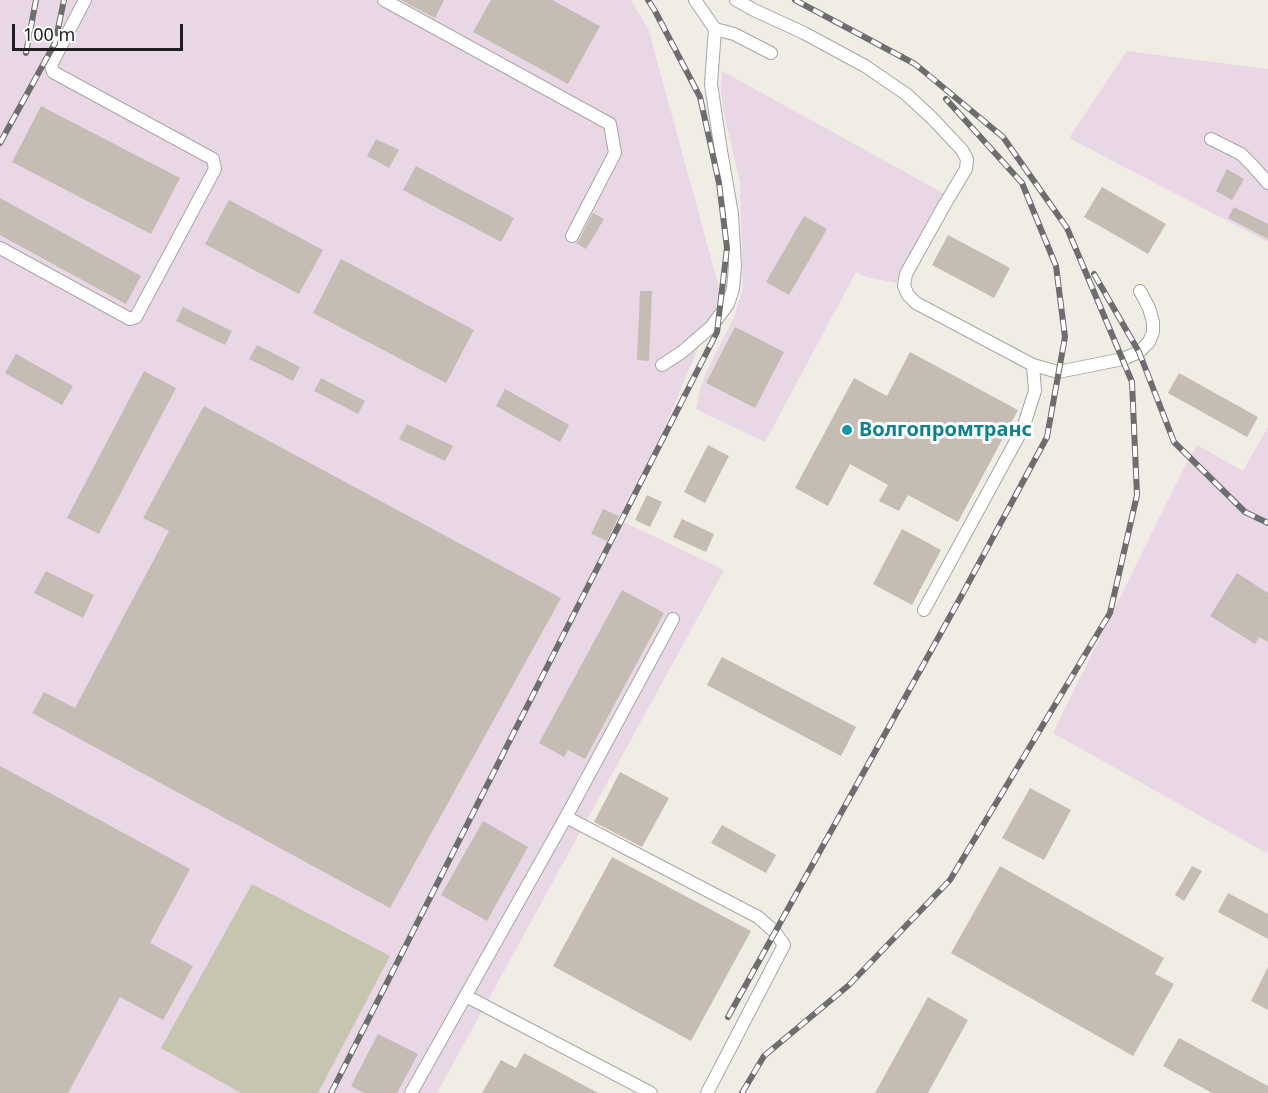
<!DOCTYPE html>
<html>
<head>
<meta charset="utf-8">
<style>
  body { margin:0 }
  #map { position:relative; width:1268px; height:1093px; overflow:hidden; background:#f0ede5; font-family:"Noto Sans",sans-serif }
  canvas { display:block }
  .scale { position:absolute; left:12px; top:24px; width:171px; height:27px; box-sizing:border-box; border:3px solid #1f1f1f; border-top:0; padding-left:8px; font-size:18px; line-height:21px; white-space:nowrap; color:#1f1f1f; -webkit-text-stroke:4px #fff; paint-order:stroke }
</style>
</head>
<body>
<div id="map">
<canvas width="1268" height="1093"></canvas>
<div class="scale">100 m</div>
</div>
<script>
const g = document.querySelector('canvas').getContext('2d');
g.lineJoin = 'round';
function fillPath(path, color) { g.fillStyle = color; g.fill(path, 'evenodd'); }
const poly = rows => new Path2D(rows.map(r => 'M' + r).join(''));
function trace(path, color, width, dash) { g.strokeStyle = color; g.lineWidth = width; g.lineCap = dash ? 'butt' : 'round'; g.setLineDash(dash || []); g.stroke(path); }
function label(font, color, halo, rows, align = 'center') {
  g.font = font + ' "Noto Sans",sans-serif'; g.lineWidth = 6; g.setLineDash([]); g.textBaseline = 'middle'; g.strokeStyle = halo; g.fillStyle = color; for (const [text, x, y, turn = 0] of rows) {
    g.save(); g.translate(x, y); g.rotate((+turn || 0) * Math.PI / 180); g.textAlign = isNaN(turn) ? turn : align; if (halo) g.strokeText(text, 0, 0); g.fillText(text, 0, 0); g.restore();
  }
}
fillPath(poly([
  [0,0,631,0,648,28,721,295,624,522,724,570,437,1093,0,1093],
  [1127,51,1268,69,1268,242,1069,138],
  [722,71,945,194,896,283,866,277,856,272,765,442,696,409,700,389,706,372,733,320,743,288,740,182,723,109,721,91],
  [1268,427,1268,854,1053,733,1185,466,1197,445,1243,471]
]), '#e9d7e6');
fillPath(poly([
  [252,884,390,956,318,1093,241,1093,161,1048]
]), '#c5c5b0');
fillPath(poly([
  [401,0,444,0,435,18],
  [491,0,552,0,600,26,568,84,473,32],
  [41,106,180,178,151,234,12,162],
  [376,139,399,150,389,168,367,156],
  [416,166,514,218,501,242,403,190],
  [1227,169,1244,179,1232,200,1216,191],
  [1102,187,1166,224,1148,254,1084,217],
  [0,198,141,276,126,304,0,235],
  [229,200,323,250,299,294,205,244],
  [1234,207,1268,224,1268,239,1228,218],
  [593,213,604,219,586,249,576,243,579,240],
  [804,216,827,229,789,295,766,282],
  [948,235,1010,268,994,298,932,265],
  [341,259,474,330,446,383,313,313],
  [640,291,652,291,649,361,637,360],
  [183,307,232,331,225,345,176,321],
  [735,327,784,352,755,408,706,383],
  [257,345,300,367,293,381,249,359],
  [910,352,1018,410,958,522,908,495,899,511,879,501,888,485,850,464,828,506,795,488,854,378,887,396],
  [16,354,73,386,62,405,5,373],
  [144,371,176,388,99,534,67,518],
  [1179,373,1258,417,1247,437,1168,393],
  [321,378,365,401,358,414,314,391],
  [505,389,569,425,560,442,496,406],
  [204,406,561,598,390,908,32,713,44,692,75,708,169,531,143,518],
  [407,424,453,446,445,461,399,439],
  [708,445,729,456,705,503,684,492],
  [647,495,662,502,650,527,635,520],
  [603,509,619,516,607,541,591,534],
  [682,519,714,534,706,552,673,537],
  [902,529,941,550,912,605,873,584],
  [46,571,94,595,83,618,34,593],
  [1237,573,1268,593,1268,642,1259,637,1255,644,1210,616],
  [622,590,664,613,585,759,568,750,564,757,539,743],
  [722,657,856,727,841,756,707,685],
  [0,766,190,869,150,943,193,966,163,1020,120,997,68,1093,0,1093],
  [620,772,669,798,642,847,594,822],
  [1030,788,1071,810,1044,860,1002,838],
  [483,821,528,847,487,921,441,895],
  [722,825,776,855,766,873,711,843],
  [612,857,751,931,691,1041,553,966],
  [1000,866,1164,958,1155,974,1174,984,1133,1056,951,953],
  [1192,866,1202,871,1184,901,1175,895],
  [1228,893,1268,914,1268,939,1218,912],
  [1268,967,1268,1010,1251,1001],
  [928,997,968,1020,928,1093,875,1093],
  [378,1034,418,1054,397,1093,364,1093,351,1086],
  [1179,1038,1268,1086,1268,1093,1212,1093,1163,1066],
  [524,1053,598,1093,482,1093,501,1060,516,1068]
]), '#c5bcb4');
const minor = poly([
  [384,0,610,124,615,153,572,236],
  [695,0,715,29,734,34,771,53],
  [736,0,754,10,804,33,865,66,906,94,932,118,962,150,967,159,966,169,945,204,906,274,904,286,908,295,916,303,1033,365,1058,372,1123,359,1139,352,1149,342,1153,332,1153,322,1149,308,1140,291],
  [1211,139,1241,154,1253,166,1268,183],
  [0,248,130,319,136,317,215,169,213,159,53,72,51,65,85,0],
  [662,365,682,352,711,327,728,304,733,289,735,266,732,214,721,151,711,84,715,29],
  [924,610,1023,428,1035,391,1033,365],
  [566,817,758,917,775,932,784,945,707,1093],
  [466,996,651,1093],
  [411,1093,566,817,673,619]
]);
trace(minor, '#a6a6a6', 14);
trace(minor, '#fff', 12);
const rail = poly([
  [26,53,36,0],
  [0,143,55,43,64,0],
  [1094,274,1139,352,1174,442,1245,512,1268,523],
  [728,1017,963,593,1047,437,1065,337,1056,266,1022,183,946,99],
  [331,1093,717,332,727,248,719,183,700,97,655,11,648,0],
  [742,1093,764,1056,849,985,950,880,1110,613,1137,495,1132,382,1067,228,1003,137,915,64,795,0]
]);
trace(rail, '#6d6d6d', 6);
trace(rail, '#fff', 4, [11]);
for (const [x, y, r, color] of [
  [847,430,6,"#0f9aa8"]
]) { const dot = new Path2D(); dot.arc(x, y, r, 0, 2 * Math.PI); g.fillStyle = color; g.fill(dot); trace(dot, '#fff', 2); }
label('bold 20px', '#0d838f', '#fff', [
  ["Волгопромтранс",859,430]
], 'left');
</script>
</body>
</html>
